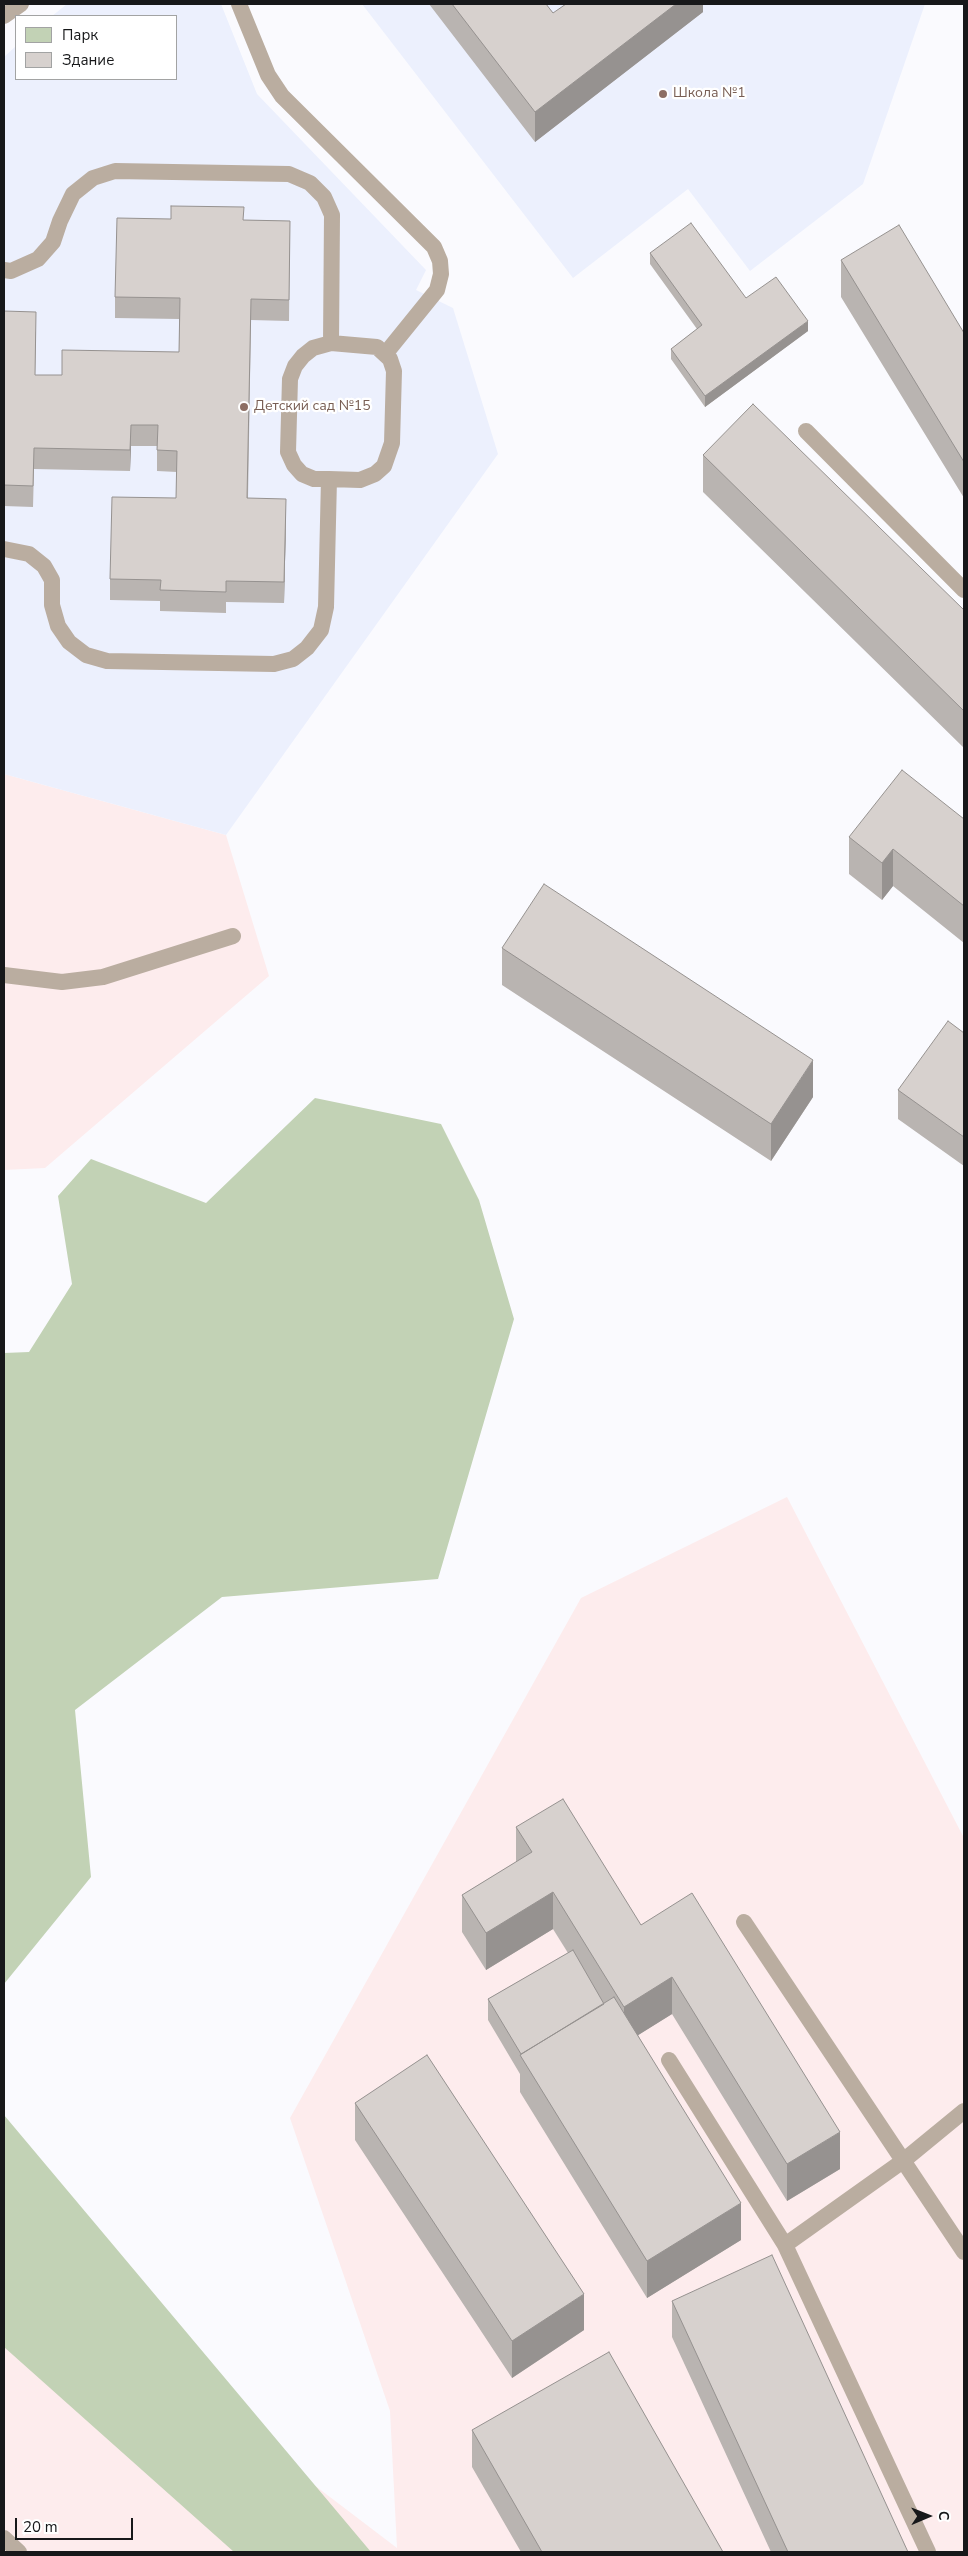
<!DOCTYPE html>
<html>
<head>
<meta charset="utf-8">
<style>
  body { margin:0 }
  #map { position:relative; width:968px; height:2556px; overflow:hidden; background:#fafafe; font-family:"Nunito Sans",sans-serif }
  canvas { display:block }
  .frame { position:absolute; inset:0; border:5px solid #17181a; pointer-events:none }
  .legend { position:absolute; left:15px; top:15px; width:162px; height:65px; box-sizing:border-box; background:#fff; border:1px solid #a2a3a3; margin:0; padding:6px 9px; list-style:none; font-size:15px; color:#17181a }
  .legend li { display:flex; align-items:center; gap:10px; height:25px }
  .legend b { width:25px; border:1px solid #a2a3a3 }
  .north { position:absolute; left:903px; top:2491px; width:50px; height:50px; -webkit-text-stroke:4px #fff; paint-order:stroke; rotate:89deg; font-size:14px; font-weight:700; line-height:20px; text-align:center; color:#17181a }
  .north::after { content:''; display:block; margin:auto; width:18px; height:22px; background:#17181a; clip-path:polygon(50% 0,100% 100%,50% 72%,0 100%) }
  .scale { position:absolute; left:15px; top:2518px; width:118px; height:22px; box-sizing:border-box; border:2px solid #17181a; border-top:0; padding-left:6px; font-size:15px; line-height:18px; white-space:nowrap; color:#17181a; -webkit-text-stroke:4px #fff; paint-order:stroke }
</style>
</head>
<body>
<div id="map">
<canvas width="968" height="2556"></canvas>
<div class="frame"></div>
<ul class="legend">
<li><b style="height:14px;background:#c2d2b5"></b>Парк</li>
<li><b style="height:14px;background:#d7d1ce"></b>Здание</li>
</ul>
<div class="north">С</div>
<div class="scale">20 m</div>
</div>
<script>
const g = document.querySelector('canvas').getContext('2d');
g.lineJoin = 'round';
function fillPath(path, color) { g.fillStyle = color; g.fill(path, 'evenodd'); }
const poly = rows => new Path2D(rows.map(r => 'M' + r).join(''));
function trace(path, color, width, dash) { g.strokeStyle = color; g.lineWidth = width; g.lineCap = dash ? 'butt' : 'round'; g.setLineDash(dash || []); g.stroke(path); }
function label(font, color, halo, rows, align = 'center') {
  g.font = font + ' "Nunito Sans",sans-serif'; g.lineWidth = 4.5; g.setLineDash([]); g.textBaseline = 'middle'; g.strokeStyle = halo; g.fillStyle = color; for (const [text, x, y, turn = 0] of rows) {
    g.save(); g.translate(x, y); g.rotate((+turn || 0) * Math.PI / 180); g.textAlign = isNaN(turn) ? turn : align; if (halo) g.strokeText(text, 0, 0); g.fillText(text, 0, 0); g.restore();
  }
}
fillPath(poly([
  [4,774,226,835,269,976,45,1168,4,1170],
  [787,1497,964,1838,964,2552,4,2552,4,2249,397,2548,390,2411,290,2118,581,1598]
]), '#fdeced');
fillPath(poly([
  [67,4,221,4,257,94,426,270,416,290,453,308,498,454,226,835,4,774,4,57,16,46,16,79,176,79,176,16,52,16],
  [362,4,925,4,863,184,750,271,688,189,573,278]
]), '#ecf0fd');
fillPath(poly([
  [315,1098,441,1124,479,1200,514,1319,438,1579,222,1597,75,1710,91,1877,4,1984,4,1353,29,1352,72,1284,58,1196,91,1159,206,1203],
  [4,2115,371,2552,234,2552,4,2347]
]), '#c2d2b5');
trace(poly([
  [239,4,268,75,282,96,434,247,440,261,441,274,437,290,386,353],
  [4,16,21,4],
  [4,270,11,271,38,259,53,242,60,221,73,194,93,178,115,171,289,174,310,183,324,197,332,215,331,343,313,348,303,356,295,366,290,379,288,452,294,465,302,474,314,479,329,479,326,607,321,630,307,648,293,659,274,664,107,661,86,655,69,642,58,626,52,605,52,580,44,566,29,554,4,549],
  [806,431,964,590],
  [329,479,360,480,375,474,384,466,392,443,394,371,390,359,377,347,331,343],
  [4,975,62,982,103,977,233,936],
  [744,1922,964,2252],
  [669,2060,785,2245],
  [4,2538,19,2552],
  [928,2552,785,2245,903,2161,964,2111]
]), '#baada0', 16);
fillPath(poly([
  [429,4,546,4,553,13,703,4,703,12,535,142],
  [244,220,290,221,289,321,251,320,248,498,286,520,284,603,226,602,226,613,160,611,160,601,110,600,110,579,176,498,177,472,157,471,157,446,131,446,130,471,34,469,33,507,4,506,4,311,36,332,35,375,62,375,179,352,179,319,115,318,115,297],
  [650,253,746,298,808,331,705,407,671,359,671,349,697,329,650,264],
  [841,260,964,333,964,498,841,297],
  [703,455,964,610,964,748,703,492],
  [964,819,964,943,893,886,882,900,849,874,849,837],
  [502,948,813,1097,771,1161,502,985],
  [964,1033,964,1166,898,1119,898,1090],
  [516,1827,641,1925,840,2169,787,2201,672,2014,638,2035,741,2240,647,2298,520,2092,520,2074,488,2020,488,1999,568,1953,553,1929,486,1970,462,1932,462,1895,516,1862],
  [355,2103,584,2330,512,2378,355,2140],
  [672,2301,908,2552,771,2552,672,2337],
  [472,2430,723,2552,521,2552,472,2467]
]), '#b9b4b1');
fillPath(poly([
  [676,4,703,4,703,12,535,142,535,112],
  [808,321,808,331,705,407,705,396],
  [131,425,131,446,130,471,130,450],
  [286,499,286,520,284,603,284,582],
  [893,849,893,886,882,900,882,863],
  [813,1060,813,1097,771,1161,771,1124],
  [553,1892,553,1929,486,1970,486,1933],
  [672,1977,672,2014,624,2044,624,2007],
  [840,2132,840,2169,787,2201,787,2164],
  [741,2203,741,2240,647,2298,647,2261],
  [584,2294,584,2330,512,2378,512,2341]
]), '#969290');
const building = poly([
  [452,4,546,4,553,13,566,4,676,4,535,112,452,4],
  [171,206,244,207,243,220,290,221,289,300,251,299,247,498,286,499,284,582,226,581,226,592,160,590,161,580,110,579,112,497,176,498,177,451,157,450,158,425,131,425,130,450,34,448,33,486,4,485,4,311,36,312,35,375,62,375,62,350,179,352,180,298,115,297,117,218,171,219,171,206],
  [691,223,746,298,776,277,808,321,705,396,671,349,702,325,650,253,691,223],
  [899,225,964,333,964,462,841,260,899,225],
  [753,404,964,610,964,711,703,455,753,404],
  [902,770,964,819,964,906,893,849,882,863,849,837,902,770],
  [544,884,813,1060,771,1124,502,948,544,884],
  [948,1021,964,1033,964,1137,898,1090,948,1021],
  [563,1799,641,1925,692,1893,840,2132,787,2164,672,1977,624,2007,553,1892,486,1933,462,1895,532,1852,516,1827,563,1799],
  [573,1950,604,2004,521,2054,488,1999,573,1950],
  [614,1997,741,2203,647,2261,520,2055,614,1997],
  [427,2055,584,2294,512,2341,355,2103,427,2055],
  [772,2255,908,2552,788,2552,672,2301,772,2255],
  [609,2352,723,2552,542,2552,472,2430,609,2352]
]);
fillPath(building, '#d7d1ce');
trace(building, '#969290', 1);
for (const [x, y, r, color] of [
  [663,94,5,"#8d6e63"],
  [244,407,5,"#8d6e63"]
]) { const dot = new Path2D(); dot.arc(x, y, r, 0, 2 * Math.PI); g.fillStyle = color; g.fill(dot); trace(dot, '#fff', 2); }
label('14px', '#785e54', '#fff', [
  ["Школа №1",673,94],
  ["Детский сад №15",254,407]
], 'left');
</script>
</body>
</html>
